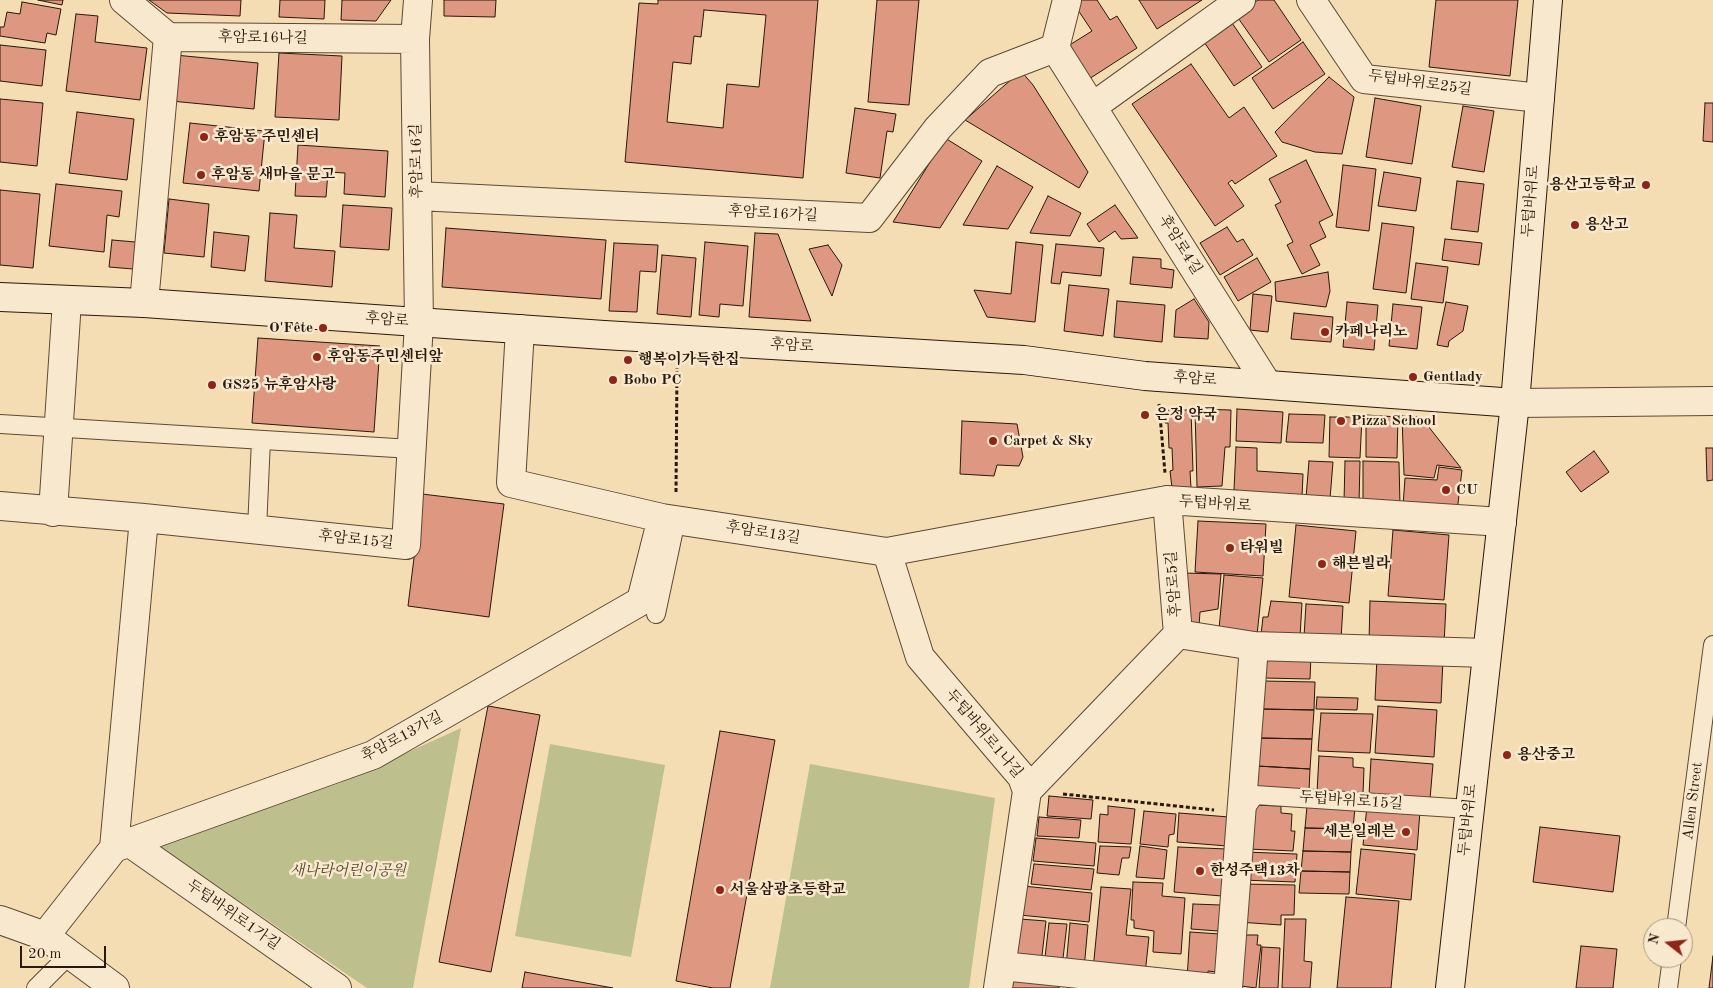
<!DOCTYPE html>
<html>
<head>
<meta charset="utf-8">
<style>
  body { margin:0 }
  #map { position:relative; width:1713px; height:988px; overflow:hidden; background:#f5ddb3; font-family:"Old Standard TT",serif }
  canvas { display:block }
  .north { position:absolute; left:1643px; top:918px; width:50px; height:50px; box-sizing:border-box; background:#f8e9ce; border:1px solid #a59580; border-radius:50%; rotate:286deg; font-size:14px; font-weight:700; line-height:20px; text-align:center; color:#29180b }
  .north::after { content:''; display:block; margin:auto; width:18px; height:22px; background:#8f2418; clip-path:polygon(50% 0,100% 100%,50% 72%,0 100%) }
  .scale { position:absolute; left:20px; top:946px; width:86px; height:22px; box-sizing:border-box; border:2px solid #29180b; border-top:0; padding-left:6px; font-size:15px; line-height:18px; white-space:nowrap; color:#29180b; -webkit-text-stroke:4px #f8e9ce; paint-order:stroke }
</style>
</head>
<body>
<div id="map">
<canvas width="1713" height="988"></canvas>
<div class="north">N</div>
<div class="scale">20 m</div>
</div>
<script>
const g = document.querySelector('canvas').getContext('2d');
g.lineJoin = 'round';
function fillPath(path, color) { g.fillStyle = color; g.fill(path, 'evenodd'); }
const poly = rows => new Path2D(rows.map(r => 'M' + r).join(''));
function trace(path, color, width, dash) { g.strokeStyle = color; g.lineWidth = width; g.lineCap = dash ? 'butt' : 'round'; g.setLineDash(dash || []); g.stroke(path); }
function label(font, color, halo, rows, align = 'center') {
  g.font = font + ' "Old Standard TT","Noto Serif KR",serif'; g.lineWidth = 5; g.setLineDash([]); g.textBaseline = 'middle'; g.strokeStyle = halo; g.fillStyle = color; for (const [text, x, y, turn = 0] of rows) {
    g.save(); g.translate(x, y); g.rotate((+turn || 0) * Math.PI / 180); g.textAlign = isNaN(turn) ? turn : align; if (halo) g.strokeText(text, 0, 0); g.fillText(text, 0, 0); g.restore();
  }
}
fillPath(poly([
  [461,728,413,988,367,988,157,845,340,783],
  [550,744,665,765,631,957,515,936],
  [810,764,995,798,969,988,770,988]
]), '#bdc08c');
const building = poly([
  [38,0,63,0,62,5,38,0],
  [149,0,241,0,240,16,167,13,149,0],
  [280,0,325,0,324,19,279,17,280,0],
  [342,0,391,0,376,21,341,20,342,0],
  [444,0,496,0,495,17,444,16,444,0],
  [658,0,818,0,803,178,625,162,639,3,658,4,658,0],
  [704,10,766,15,759,87,727,84,723,128,667,122,673,62,691,64,694,36,701,37,704,10],
  [877,0,919,0,909,105,868,102,877,0],
  [1080,0,1097,0,1110,20,1117,16,1137,48,1089,79,1068,46,1092,31,1074,4,1080,0],
  [1139,0,1202,0,1157,29,1139,0],
  [1258,0,1274,0,1301,40,1269,62,1236,15,1258,0],
  [1436,0,1518,0,1510,76,1429,67,1436,0],
  [22,2,61,9,56,35,47,33,45,43,0,36,0,27,4,27,7,12,20,14,22,2],
  [76,14,98,16,95,42,147,48,140,100,66,91,76,14],
  [1230,20,1262,67,1234,86,1202,39,1230,20],
  [1303,42,1325,74,1273,109,1252,78,1303,42],
  [0,45,46,50,42,86,0,81,0,45],
  [279,53,342,56,339,120,275,117,279,53],
  [175,55,258,63,254,109,171,101,175,55],
  [1191,64,1229,118,1244,107,1277,156,1235,184,1232,180,1228,183,1244,206,1215,226,1132,104,1191,64],
  [1021,71,1033,85,1088,172,1079,188,965,120,1021,71],
  [1329,77,1354,97,1342,154,1315,152,1282,142,1275,132,1329,77],
  [1375,98,1421,106,1412,164,1366,157,1375,98],
  [0,99,43,103,37,166,0,162,0,99],
  [1705,103,1713,103,1713,142,1703,141,1705,103],
  [1463,106,1494,111,1484,172,1452,167,1463,106],
  [855,108,896,114,893,132,887,131,880,178,846,173,855,108],
  [77,112,134,119,127,180,69,173,77,112],
  [190,123,265,131,259,191,183,183,190,123],
  [945,138,982,161,940,228,893,222,945,138],
  [298,145,388,151,385,197,344,194,345,173,328,172,326,197,295,196,298,145],
  [1306,160,1333,215,1319,222,1326,237,1310,245,1320,265,1302,274,1287,245,1293,242,1275,205,1281,202,1269,179,1306,160],
  [1343,165,1376,169,1369,231,1336,227,1343,165],
  [997,166,1033,187,1008,229,963,225,997,166],
  [1384,172,1421,178,1416,211,1378,206,1384,172],
  [1457,181,1484,184,1478,232,1451,229,1457,181],
  [56,184,122,191,119,217,107,215,104,252,49,246,56,184],
  [0,190,40,194,33,268,0,265,0,190],
  [1048,196,1081,213,1070,236,1030,233,1048,196],
  [169,199,209,204,204,257,164,253,169,199],
  [343,205,392,208,389,250,340,247,343,205],
  [1115,205,1138,238,1121,239,1115,231,1099,242,1087,224,1115,205],
  [270,213,297,215,294,248,335,251,332,287,265,281,270,213],
  [1382,223,1414,227,1406,293,1373,289,1382,223],
  [1227,227,1237,242,1243,239,1253,255,1220,275,1200,243,1227,227],
  [446,228,606,240,601,299,442,287,446,228],
  [214,232,249,236,245,271,211,267,214,232],
  [755,233,778,234,811,321,749,317,755,233],
  [1445,239,1482,243,1479,265,1442,260,1445,239],
  [112,240,147,243,145,270,109,267,112,240],
  [705,242,748,246,743,306,720,304,719,317,699,315,705,242],
  [1016,242,1043,245,1035,322,987,317,974,290,1011,294,1016,242],
  [614,243,658,245,656,272,640,271,637,312,609,311,614,243],
  [1056,244,1104,248,1101,276,1062,272,1060,284,1051,283,1056,244],
  [828,245,842,265,832,296,809,249,828,245],
  [662,255,696,258,691,317,657,314,662,255],
  [1133,257,1161,259,1161,268,1174,270,1172,288,1130,284,1133,257],
  [1257,258,1271,282,1238,301,1224,277,1257,258],
  [1416,263,1448,267,1443,303,1411,299,1416,263],
  [1328,272,1330,291,1326,307,1276,301,1275,282,1328,272],
  [1069,285,1109,289,1103,336,1064,331,1069,285],
  [1253,294,1272,296,1268,332,1250,330,1253,294],
  [1194,299,1209,322,1208,339,1174,337,1176,310,1194,299],
  [1117,301,1165,305,1162,342,1114,337,1117,301],
  [1347,302,1378,305,1374,350,1343,347,1347,302],
  [1446,302,1468,306,1463,331,1449,341,1448,347,1437,345,1446,302],
  [1393,304,1422,307,1417,349,1389,346,1393,304],
  [1294,313,1333,317,1331,342,1291,339,1294,313],
  [258,338,380,346,374,432,252,423,258,338],
  [1195,409,1231,410,1230,447,1225,447,1222,486,1197,487,1195,409],
  [1237,409,1283,412,1281,443,1236,441,1237,409],
  [1164,410,1191,410,1193,471,1190,471,1191,488,1172,488,1170,471,1173,470,1172,448,1169,448,1168,423,1165,423,1164,410],
  [1289,414,1325,415,1323,443,1286,442,1289,414],
  [1366,415,1398,417,1397,458,1366,457,1366,415],
  [1402,416,1421,417,1461,468,1437,465,1434,478,1404,475,1402,416],
  [1330,417,1362,417,1360,458,1329,457,1330,417],
  [962,421,1017,424,1023,457,1019,466,997,465,994,476,960,474,962,421],
  [1236,447,1257,448,1257,471,1303,474,1302,497,1234,490,1236,447],
  [1706,448,1713,448,1713,480,1707,481,1706,448],
  [1594,451,1609,472,1581,492,1566,472,1594,451],
  [1309,461,1333,462,1330,499,1306,498,1309,461],
  [1345,461,1360,461,1359,504,1344,502,1345,461],
  [1363,461,1399,462,1400,506,1384,505,1384,500,1363,499,1363,461],
  [1439,467,1462,470,1457,512,1403,506,1405,478,1437,480,1439,467],
  [422,494,504,504,489,617,408,606,422,494],
  [1198,521,1266,524,1263,576,1195,572,1198,521],
  [1296,525,1356,531,1349,603,1289,597,1296,525],
  [1393,530,1449,535,1444,600,1388,596,1393,530],
  [1183,573,1221,574,1218,609,1200,612,1199,626,1183,623,1183,573],
  [1224,575,1263,578,1257,635,1219,629,1224,575],
  [1271,601,1302,603,1300,637,1261,635,1263,617,1268,617,1271,601],
  [1370,601,1446,604,1444,645,1369,642,1370,601],
  [1306,604,1343,606,1341,639,1304,637,1306,604],
  [1265,654,1311,655,1310,679,1264,678,1265,654],
  [1377,657,1443,659,1441,703,1375,700,1377,657],
  [1263,681,1315,682,1314,710,1261,709,1263,681],
  [1317,697,1358,698,1357,710,1316,709,1317,697],
  [488,706,540,715,491,972,439,962,488,706],
  [1378,706,1437,710,1434,757,1375,753,1378,706],
  [1261,709,1314,710,1312,739,1259,738,1261,709],
  [1321,713,1373,714,1370,753,1318,751,1321,713],
  [720,731,775,740,730,988,713,988,676,981,720,731],
  [1259,738,1312,739,1310,769,1257,766,1259,738],
  [1319,756,1353,758,1353,767,1364,768,1363,794,1317,792,1319,756],
  [1371,759,1433,764,1430,799,1369,795,1371,759],
  [1257,766,1310,769,1309,791,1256,788,1257,766],
  [1049,796,1093,800,1091,819,1047,816,1049,796],
  [1251,805,1281,806,1281,813,1292,814,1291,831,1295,831,1293,851,1248,849,1251,805],
  [1108,806,1135,809,1131,844,1098,842,1100,814,1108,815,1108,806],
  [1307,806,1355,807,1353,829,1305,828,1307,806],
  [1367,806,1420,811,1417,850,1363,845,1367,806],
  [1144,811,1176,814,1174,834,1169,835,1168,847,1140,844,1144,811],
  [1179,813,1229,817,1227,846,1177,842,1179,813],
  [1039,817,1081,820,1079,838,1037,836,1039,817],
  [1540,827,1620,836,1613,892,1533,882,1540,827],
  [1305,828,1353,829,1351,852,1303,851,1305,828],
  [1036,838,1096,843,1094,866,1033,861,1036,838],
  [1100,846,1131,847,1129,858,1122,858,1119,875,1097,873,1100,846],
  [1140,846,1167,850,1164,879,1136,877,1140,846],
  [1178,847,1227,849,1222,896,1174,892,1178,847],
  [1361,849,1415,854,1411,900,1356,894,1361,849],
  [1303,851,1351,852,1350,872,1301,871,1303,851],
  [1244,852,1297,854,1295,882,1242,880,1244,852],
  [1034,864,1094,869,1091,890,1031,884,1034,864],
  [1301,871,1350,872,1349,894,1299,893,1301,871],
  [1133,882,1163,883,1162,896,1185,898,1181,954,1153,952,1154,931,1134,928,1134,920,1131,920,1133,882],
  [1241,884,1295,885,1294,915,1281,915,1281,925,1238,922,1241,884],
  [1023,886,1092,893,1089,922,1020,915,1023,886],
  [1101,887,1131,889,1126,935,1149,937,1145,974,1093,970,1101,887],
  [1346,897,1399,901,1391,988,1337,988,1346,897],
  [1193,904,1221,905,1218,931,1191,929,1193,904],
  [1020,919,1046,921,1041,964,1014,962,1020,919],
  [1285,919,1306,919,1304,961,1312,962,1310,988,1282,988,1285,919],
  [1049,923,1067,924,1062,967,1044,966,1049,923],
  [1070,923,1088,925,1084,969,1066,967,1070,923],
  [1190,932,1220,934,1217,972,1208,971,1208,980,1187,979,1190,932],
  [1239,935,1258,935,1257,945,1261,945,1256,988,1233,985,1239,935],
  [1581,946,1617,949,1613,988,1576,988,1581,946],
  [1262,947,1280,948,1278,988,1259,988,1262,947],
  [1713,956,1713,988,1709,988,1713,956],
  [525,972,613,988,522,988,525,972],
  [1014,979,1060,982,1059,988,1012,988,1014,979]
]);
fillPath(building, '#de9781');
trace(building, '#29180b', 1);
const service = poly([
  [0,424,412,449],
  [257,529,261,440],
  [656,614,676,520],
  [1242,813,1255,795,1469,809],
  [1676,928,1713,645],
  [36,988,71,953],
  [1668,988,1672,958]
]);
const minor = poly([
  [124,0,168,37,415,39],
  [1067,0,1055,48,1267,384],
  [1311,0,1364,79,1540,98],
  [1092,107,1241,0],
  [417,196,869,218,938,128,990,73,1055,48],
  [144,303,168,37],
  [520,329,511,483,662,518,887,552,1167,500,1502,522],
  [1515,403,1713,401],
  [0,506,144,518,406,545,419,323,415,39,418,0],
  [53,512,67,301],
  [887,552,920,657,1022,777,1027,791,998,988],
  [1178,634,1254,646,1487,653],
  [1027,791,1178,634,1167,500],
  [130,843,337,988],
  [114,848,144,518],
  [0,920,45,936,115,988],
  [45,936,114,848,373,755,641,601,662,518],
  [1002,966,1214,988],
  [1228,988,1254,646]
]);
const secondary = poly([
  [0,297,144,303,604,335,1024,360,1145,376,1515,403],
  [1450,988,1515,403,1548,0]
]);
trace(service, '#5c4935', 20);
trace(minor, '#5c4935', 30);
trace(secondary, '#29180b', 30);
trace(poly([
  [1159,404,1165,473],
  [676,492,677,368],
  [1063,794,1214,810]
]), '#29180b', 3, [4, 2.5]);
trace(service, '#f8e9ce', 18);
trace(minor, '#f8e9ce', 28);
trace(secondary, '#f8e9ce', 28);
for (const [x, y, r, color] of [
  [204,137,5,"#8f2418"],
  [201,175,5,"#8f2418"],
  [1646,185,5,"#8f2418"],
  [1575,225,5,"#8f2418"],
  [323,328,5,"#8f2418"],
  [1325,332,5,"#8f2418"],
  [317,357,5,"#8f2418"],
  [628,360,5,"#8f2418"],
  [1413,377,5,"#8f2418"],
  [613,380,5,"#8f2418"],
  [212,385,5,"#8f2418"],
  [1145,415,5,"#8f2418"],
  [1341,421,5,"#8f2418"],
  [993,441,5,"#8f2418"],
  [1446,490,5,"#8f2418"],
  [1230,548,5,"#8f2418"],
  [1322,564,5,"#8f2418"],
  [1507,755,5,"#8f2418"],
  [1406,832,5,"#8f2418"],
  [1200,871,5,"#8f2418"],
  [720,890,5,"#8f2418"]
]) { const dot = new Path2D(); dot.arc(x, y, r, 0, 2 * Math.PI); g.fillStyle = color; g.fill(dot); trace(dot, '#f8e9ce', 2); }
label('15px', '#29180b', '#f8e9ce', [
  ["후암로16나길",263,38,1],
  ["두텁바위로25길",1420,83,8],
  ["후암로16길",417,161,-91],
  ["두텁바위로",1531,201,-85],
  ["후암로16가길",773,214,3],
  ["후암로4길",1180,245,58],
  ["후암로",387,320,4],
  ["후암로",792,346,3],
  ["후암로",1195,379,4],
  ["두텁바위로",1215,504,4],
  ["후암로13길",763,533,9],
  ["후암로15길",356,540,6],
  ["후암로5길",1174,584,-94],
  ["두텁바위로1나길",984,734,50],
  ["후암로13가길",402,737,-28],
  ["두텁바위로15길",1351,801,4],
  ["Allen Street",1693,801,-83],
  ["두텁바위로",1468,820,-84],
  ["두텁바위로1가길",233,915,35]
]);
label('bold 15px', '#29180b', '#f8e9ce', [
  ["후암동 주민센터",214,137],
  ["후암동 새마을 문고",211,175],
  ["용산고등학교",1636,185,"right"],
  ["용산고",1585,225],
  ["O'Fête",313,328,"right"],
  ["카페나리노",1335,332],
  ["후암동주민센터앞",327,357],
  ["행복이가득한집",638,360],
  ["Gentlady",1423,377],
  ["Bobo PC",623,380],
  ["GS25 뉴후암사랑",222,385],
  ["은정 약국",1155,415],
  ["Pizza School",1351,421],
  ["Carpet & Sky",1003,441],
  ["CU",1456,490],
  ["타워빌",1240,548],
  ["해븐빌라",1332,564],
  ["용산중고",1517,755],
  ["세븐일레븐",1396,832,"right"],
  ["한성주택13차",1210,871],
  ["서울삼광초등학교",730,890]
], 'left');
label('italic 15px', '#554a32', '#f8e9ce', [
  ["새나라어린이공원",348,871]
]);
</script>
</body>
</html>
